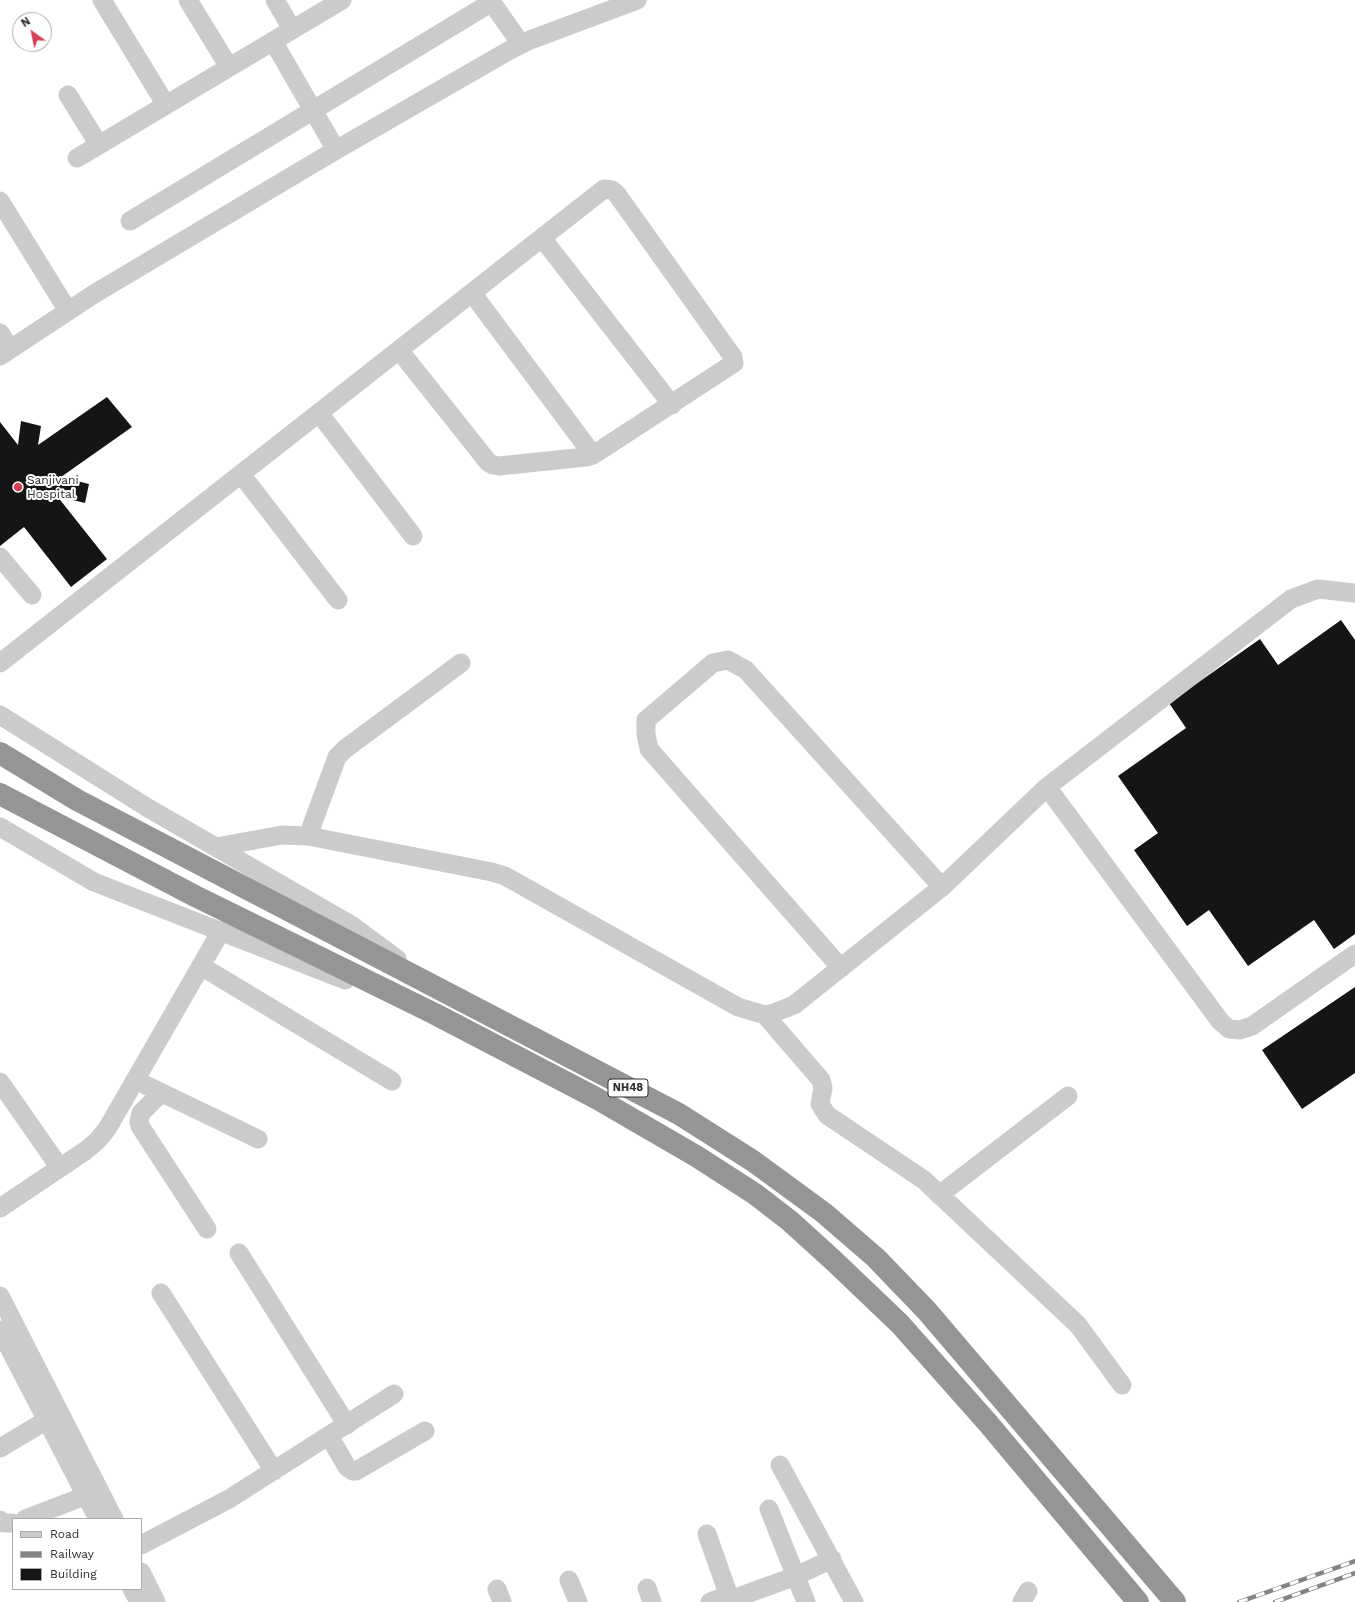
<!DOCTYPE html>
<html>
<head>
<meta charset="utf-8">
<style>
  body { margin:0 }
  #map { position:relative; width:1355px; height:1602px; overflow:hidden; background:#fff; font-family:"Work Sans",sans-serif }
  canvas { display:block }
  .legend { position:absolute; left:12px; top:1518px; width:130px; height:72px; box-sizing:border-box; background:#fff; border:1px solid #ababab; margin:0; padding:5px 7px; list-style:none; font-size:12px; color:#2e2e2e }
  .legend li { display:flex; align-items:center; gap:8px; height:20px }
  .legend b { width:20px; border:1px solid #ababab }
  .north { position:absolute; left:12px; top:12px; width:40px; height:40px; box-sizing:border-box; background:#fff; border:1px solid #ababab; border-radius:50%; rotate:327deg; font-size:11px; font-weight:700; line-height:16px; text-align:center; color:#2e2e2e }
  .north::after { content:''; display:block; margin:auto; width:14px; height:18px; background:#d63e52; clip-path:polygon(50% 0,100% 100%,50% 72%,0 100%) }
</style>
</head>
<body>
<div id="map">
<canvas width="1355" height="1602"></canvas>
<ul class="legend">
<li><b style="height:5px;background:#cbcbcb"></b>Road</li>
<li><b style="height:5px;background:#838383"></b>Railway</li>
<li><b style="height:11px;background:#151515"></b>Building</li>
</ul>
<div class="north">N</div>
</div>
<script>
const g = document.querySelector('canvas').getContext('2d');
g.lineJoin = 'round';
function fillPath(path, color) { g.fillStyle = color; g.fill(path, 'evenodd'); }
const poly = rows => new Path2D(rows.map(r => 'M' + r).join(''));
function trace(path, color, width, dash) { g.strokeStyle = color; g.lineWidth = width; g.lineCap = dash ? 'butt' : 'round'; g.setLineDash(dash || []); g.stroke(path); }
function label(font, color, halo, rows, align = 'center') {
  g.font = font + ' "Work Sans",sans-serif'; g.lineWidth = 4; g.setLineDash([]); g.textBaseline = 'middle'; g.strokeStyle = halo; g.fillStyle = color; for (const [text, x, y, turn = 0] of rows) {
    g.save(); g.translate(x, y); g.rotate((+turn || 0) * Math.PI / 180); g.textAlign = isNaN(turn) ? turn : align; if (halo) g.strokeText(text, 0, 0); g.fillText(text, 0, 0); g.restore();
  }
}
fillPath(poly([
  [107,397,132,427,61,477,89,484,85,503,57,496,107,559,71,587,24,527,0,546,0,422,18,445,21,421,41,426,38,445],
  [1341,620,1355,640,1355,934,1334,949,1314,920,1248,966,1209,910,1187,926,1134,850,1158,833,1118,776,1186,728,1169,703,1260,639,1278,665],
  [1355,987,1355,1073,1302,1109,1262,1050]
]), '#151515');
trace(poly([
  [102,0,166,105],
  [188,0,229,67],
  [275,0,292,29],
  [490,0,521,44],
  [273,41,336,150],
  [68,95,99,145],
  [77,158,342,0],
  [0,201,68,311],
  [130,221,492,2],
  [542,238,672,405],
  [472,293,593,455],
  [0,333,10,349],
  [0,356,94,294,336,150,510,50,530,40,637,0],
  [319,413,413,536],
  [241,474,338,600],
  [0,557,32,595],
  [0,663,604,189,612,190,616,193,733,357,734,363,593,455,586,457,499,466,493,465,488,462,399,350],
  [0,715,148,808,351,925,397,959],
  [1047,787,1291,599,1318,589,1355,593],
  [0,827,94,882,345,980],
  [308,836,337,757,345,749,461,663],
  [216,847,282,835,308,836,492,872,505,876,738,1007,765,1015,774,1013,794,1005,942,887,1047,787,1220,1021,1229,1029,1240,1030,1252,1026,1355,954],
  [201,966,392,1081],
  [841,968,649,749,646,734,646,720,713,663,728,660,746,670,942,887],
  [765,1015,821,1080,823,1088,820,1104,827,1115,924,1180,1078,1325,1122,1385],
  [135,1080,258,1139],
  [0,1082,60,1168],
  [161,1093,141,1113,139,1122,140,1126,207,1229],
  [939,1195,1068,1096],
  [0,1208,85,1151,97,1141,107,1129,221,931],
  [239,1253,347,1425],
  [161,1293,274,1471],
  [0,1296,114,1519],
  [0,1330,98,1519],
  [329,1436,347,1467,353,1471,356,1471,425,1431],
  [0,1448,57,1414],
  [780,1465,854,1602],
  [769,1509,806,1602],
  [25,1519,98,1491],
  [0,1520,3,1523,13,1523],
  [707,1534,731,1602],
  [141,1545,229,1499,394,1394],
  [141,1572,156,1602],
  [569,1580,578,1602],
  [647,1588,652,1602],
  [132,1589,139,1602],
  [497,1589,502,1602],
  [730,1600,796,1576,832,1559],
  [710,1602,728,1595],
  [1022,1602,1028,1591]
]), '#cbcbcb', 19);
trace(poly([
  [0,753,77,800,679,1114,753,1161,824,1213,876,1258,927,1311,1175,1602],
  [0,794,195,896,435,1014,596,1098,696,1156,755,1194,790,1221,834,1261,900,1324,987,1422,1138,1602]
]), '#959595', 22);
const rail = poly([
  [1239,1602,1355,1561],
  [1275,1602,1355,1573]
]);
trace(rail, '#838383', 4.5);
trace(rail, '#fff', 3, [9]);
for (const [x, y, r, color] of [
  [18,487,5,"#d63e52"]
]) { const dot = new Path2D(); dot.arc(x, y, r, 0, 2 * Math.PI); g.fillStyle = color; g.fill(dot); trace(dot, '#fff', 1.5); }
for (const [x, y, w] of [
  [628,1088,40]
]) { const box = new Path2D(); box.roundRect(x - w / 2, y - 9, w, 18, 3); g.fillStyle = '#fff'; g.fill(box); trace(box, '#2e2e2e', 1); }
label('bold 11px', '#2e2e2e', null, [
  ["NH48",628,1088]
]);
label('12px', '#2e2e2e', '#fff', [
  ["Sanjivani",27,480],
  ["Hospital",27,494]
], 'left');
</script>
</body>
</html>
